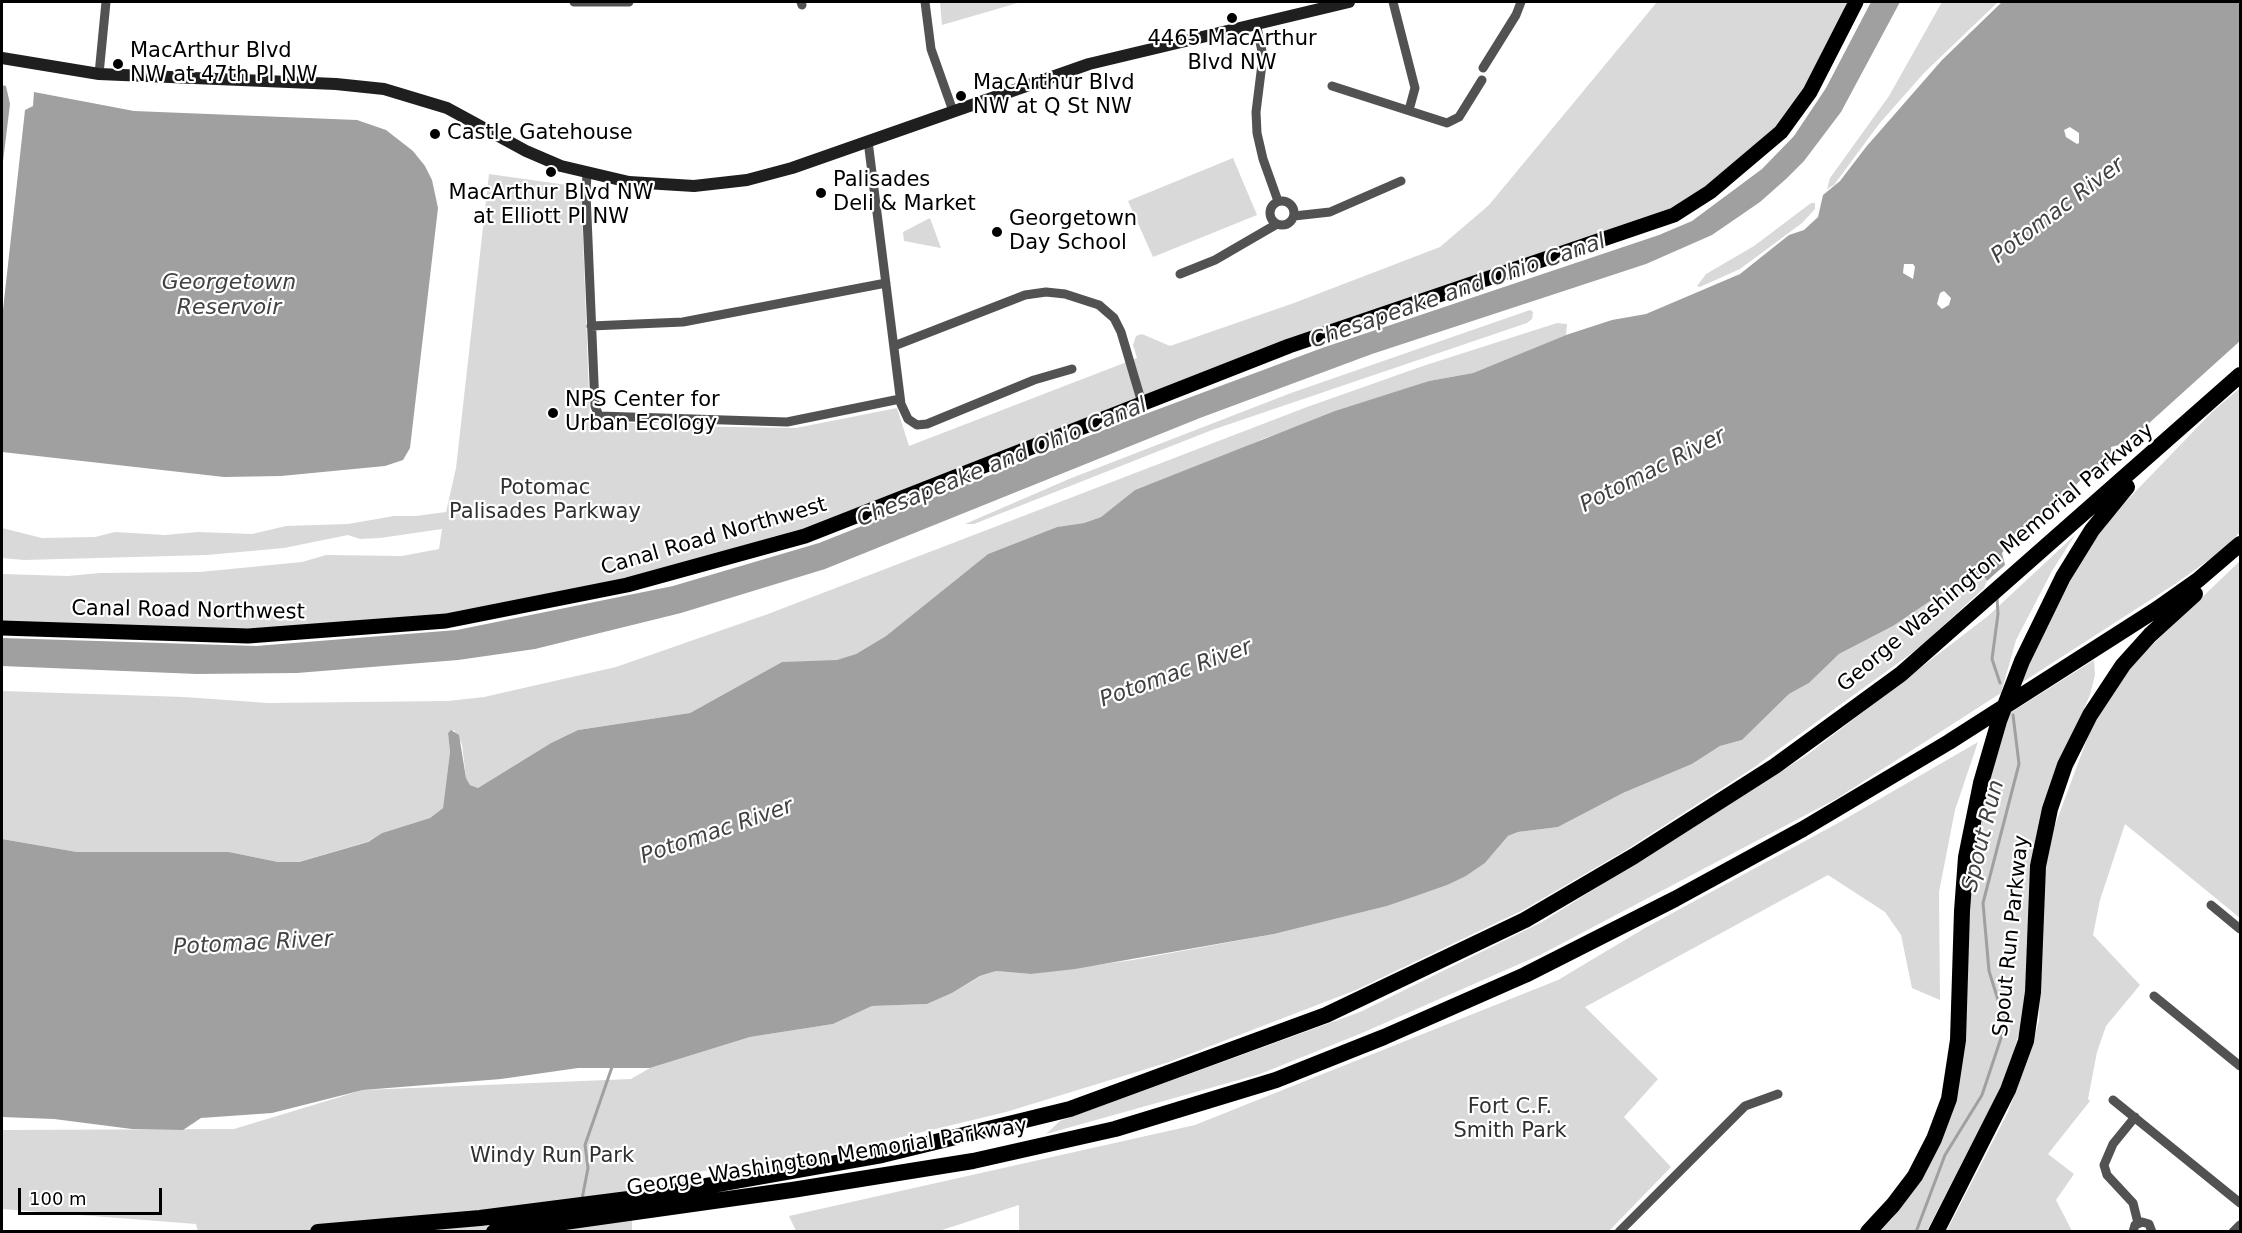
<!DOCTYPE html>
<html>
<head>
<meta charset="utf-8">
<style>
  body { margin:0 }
  #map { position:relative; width:2242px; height:1233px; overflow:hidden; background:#fff; font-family:"DejaVu Sans",sans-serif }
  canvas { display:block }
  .frame { position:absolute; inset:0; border:3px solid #000; pointer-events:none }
  .scale { position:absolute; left:18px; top:1188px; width:144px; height:27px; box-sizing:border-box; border:3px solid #000; border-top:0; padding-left:8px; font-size:18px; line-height:21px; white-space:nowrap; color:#000; -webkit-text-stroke:4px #fff; paint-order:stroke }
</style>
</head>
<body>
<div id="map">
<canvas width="2242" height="1233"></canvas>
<div class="frame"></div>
<div class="scale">100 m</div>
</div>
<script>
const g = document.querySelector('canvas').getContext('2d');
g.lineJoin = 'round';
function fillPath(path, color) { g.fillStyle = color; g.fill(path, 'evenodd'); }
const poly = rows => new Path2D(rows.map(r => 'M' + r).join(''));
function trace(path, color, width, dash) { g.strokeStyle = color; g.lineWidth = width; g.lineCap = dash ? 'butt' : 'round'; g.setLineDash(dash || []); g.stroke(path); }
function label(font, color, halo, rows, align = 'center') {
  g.font = font + ' "DejaVu Sans",sans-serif'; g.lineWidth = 4.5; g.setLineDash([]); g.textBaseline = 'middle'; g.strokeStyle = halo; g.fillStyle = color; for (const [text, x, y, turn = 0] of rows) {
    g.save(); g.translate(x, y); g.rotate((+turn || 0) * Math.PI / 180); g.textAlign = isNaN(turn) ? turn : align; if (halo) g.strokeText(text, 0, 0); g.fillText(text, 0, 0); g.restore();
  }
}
fillPath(poly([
  [940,2,1021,2,942,25],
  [1657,2,1850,2,1791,112,1757,148,1675,209,831,522,758,546,571,591,460,612,370,622,240,629,2,623,2,574,68,576,100,573,200,572,302,562,326,555,402,556,439,549,442,529,380,538,360,539,348,535,284,548,207,555,24,560,2,558,2,528,42,538,95,537,115,532,165,535,198,532,252,534,286,526,348,524,394,516,416,516,446,512,456,468,489,174,581,187,590,420,672,426,796,428,897,408,909,446,1137,358,1133,345,1136,336,1142,334,1170,346,1294,303,1440,247,1489,205],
  [1942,2,1998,2,1924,73,1879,124,1834,185,1827,189,1830,178,1889,96],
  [1233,158,1257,215,1153,257,1128,201],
  [1811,203,1815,203,1815,209,1802,223,1740,269,1700,287,1697,286,1706,274,1754,246],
  [930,218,941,248,904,241,903,232],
  [1530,310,1533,312,1532,319,1527,323,1212,430,974,524,965,524,1069,479,1291,393],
  [1557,323,1567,324,1566,335,1473,373,1429,381,1265,438,1221,458,1135,490,1101,517,1084,523,1057,527,988,554,886,636,856,654,837,661,782,662,690,713,578,730,551,743,478,788,470,785,466,778,462,744,454,730,448,733,450,752,443,808,430,818,382,833,367,842,298,862,278,862,229,852,77,852,2,839,2,691,184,697,268,703,448,701,484,697,616,667,768,614,1307,407,1423,366],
  [2240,388,2240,532,2223,550,2175,584,2018,685,2080,562,2108,520,2213,411],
  [2075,535,2052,571,2016,640,2001,693,1836,799,1540,955,1362,1033,1260,1074,1046,1134,1060,1121,1360,1012,1542,922,1807,755,1988,616],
  [2240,561,2240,918,2125,824,2100,900,2093,935,2140,985,2106,1026,2097,1052,2088,1099,2090,1101,2048,1154,2074,1174,2056,1200,2072,1231,1946,1232,2008,1112,2031,1051,2039,1020,2043,877,2049,841,2092,726,2129,667],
  [1975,575,1984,576,1987,581,1984,588,1920,647,1753,768,1626,850,1523,910,1356,990,1169,1062,1006,1112,823,1156,632,1180,632,1231,198,1232,196,1224,2,1209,2,1130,234,1129,363,1090,631,1079,650,1068,750,1037,833,1024,872,1006,927,1004,952,993,981,976,996,971,1031,974,1133,960,1274,934,1387,906,1466,876,1485,863,1508,836,1518,832,1558,827,1623,793,1692,764,1720,746,1742,740,1789,694,1809,683,1839,654,1893,626,1951,587],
  [2094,660,2095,675,2090,695,2055,776,2025,1011,2008,1073,1927,1231,1878,1232,1892,1219,1919,1180,1941,1141,1971,870,1984,799,2007,715],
  [1978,742,1955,810,1939,892,1940,1000,1912,988,1901,935,1885,912,1828,875,1585,1007,1658,1079,1624,1117,1671,1167,1609,1231,1019,1232,1019,1205,939,1231,796,1231,789,1216,1195,1125,1558,980,1645,928,1840,822]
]), '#d9d9d9');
fillPath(poly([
  [1871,2,1900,2,1841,112,1804,161,1786,179,1760,202,1712,235,1646,264,1372,354,1200,418,825,569,681,613,535,649,458,660,297,673,197,674,2,666,2,638,256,646,457,630,673,586,819,543,1124,422,1322,348,1659,235,1692,221,1762,169,1794,136,1826,88],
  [2002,2,2240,2,2240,341,2127,443,2111,447,2112,458,2107,465,2102,469,2091,469,2058,504,2015,534,2002,553,2005,565,1987,581,1984,576,1975,575,1951,587,1893,626,1839,654,1809,683,1789,694,1742,740,1720,746,1692,764,1623,793,1558,827,1518,832,1508,836,1485,863,1466,876,1447,885,1387,906,1274,934,1075,969,1031,974,996,971,980,976,952,993,927,1004,872,1006,833,1024,750,1037,650,1068,578,1068,501,1079,363,1090,272,1113,201,1118,183,1130,132,1129,54,1119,2,1117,2,839,77,852,229,852,278,862,299,862,368,842,382,833,430,818,443,808,450,752,448,733,451,730,459,735,466,778,470,785,478,788,551,743,578,730,690,713,782,662,837,660,856,654,886,636,988,554,1057,527,1084,523,1101,517,1135,490,1335,411,1429,381,1473,373,1566,335,1612,320,1646,314,1740,274,1789,235,1804,230,1818,217,1823,195,1840,181,1866,147,1942,60],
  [2070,127,2079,133,2079,143,2077,144,2066,137,2064,130],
  [1904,264,1913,264,1915,267,1913,279,1903,273],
  [1944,291,1951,298,1949,305,1942,309,1937,304,1940,293],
  [2,85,6,86,10,104,2,170],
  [34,92,134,111,357,120,386,130,413,151,425,166,432,180,438,208,410,448,403,460,385,466,281,476,224,477,2,452,2,319,25,110,33,106]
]), '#a0a0a0');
trace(poly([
  [1997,597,1998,614,1992,659,2000,683],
  [582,1199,588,1168,585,1145,612,1067],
  [1916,1232,1945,1155,1982,1095,2001,1038,2004,1019,1989,971,1983,903,2019,764,2013,715]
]), '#a0a0a0', 3);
trace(poly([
  [574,2,629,2],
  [801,2,802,5],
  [925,2,931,49,953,111],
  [1393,2,1415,88,1409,110],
  [1256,23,1263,56,1256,112,1257,133,1263,159,1278,201],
  [1483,68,1516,15,1521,2],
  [99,74,106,2],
  [1332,86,1447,123,1459,117,1482,80],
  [868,141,901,404,908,419,917,425,927,424,1034,380,1072,369],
  [587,173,586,193,595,406,599,416,787,422,900,399],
  '1270 213a12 12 0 1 1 24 0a12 12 0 1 1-24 0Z',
  [1294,216,1330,212,1401,181],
  [1180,274,1215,260,1277,224],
  [591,326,683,322,886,283],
  [894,346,1025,295,1046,292,1065,294,1099,305,1114,318,1121,332,1142,403],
  [2211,905,2240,929],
  [2154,996,2240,1066],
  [2113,1100,2240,1203],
  [2135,1117,2113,1144,2104,1165,2107,1175,2133,1203,2138,1223],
  [1619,1232,1745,1106,1778,1094],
  [2133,1232,2135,1225,2142,1222,2149,1224,2152,1232],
  [2233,1232,2240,1225]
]), '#525252', 9);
trace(poly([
  [2,58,99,74,336,84,384,89,447,108,526,151,561,166,629,182,694,186,747,180,792,168,1089,64,1349,2]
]), '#1f1f1f', 12);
trace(poly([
  [2,628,248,636,446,621,627,585,805,536,1289,346,1674,215,1710,192,1781,132,1810,92,1856,2]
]), '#000', 15);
trace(poly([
  [318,1232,480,1218,644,1197,882,1155,1070,1109,1326,1015,1525,920,1634,856,1775,766,1901,674,2240,375],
  [494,1232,792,1190,973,1161,1115,1129,1276,1080,1384,1037,1525,975,1675,899,1803,829,1949,742,2157,609,2198,580,2240,544],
  [1868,1232,1893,1205,1915,1176,1934,1139,1949,1099,1958,1040,1962,911,1966,857,1981,783,1999,721,2022,661,2063,577,2092,530,2127,487],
  [1936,1232,2008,1090,2026,1041,2033,992,2038,866,2050,809,2065,765,2090,715,2123,665,2150,635,2195,594]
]), '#000', 16);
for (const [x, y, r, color] of [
  [1232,18,6,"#000"],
  [118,64,6,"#000"],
  [961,96,6,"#000"],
  [435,134,6,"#000"],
  [551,172,6,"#000"],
  [821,193,6,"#000"],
  [997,232,6,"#000"],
  [553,413,6,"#000"]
]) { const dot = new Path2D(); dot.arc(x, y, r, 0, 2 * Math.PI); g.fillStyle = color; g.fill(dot); trace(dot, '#fff', 2); }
label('21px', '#000', '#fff', [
  ["4465 MacArthur",1232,40,"center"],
  ["Blvd NW",1232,64,"center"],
  ["MacArthur Blvd",130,52],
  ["NW at 47th Pl NW",130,76],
  ["MacArthur Blvd",973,84],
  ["NW at Q St NW",973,108],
  ["Castle Gatehouse",447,134],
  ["Palisades",833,181],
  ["Deli & Market",833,205],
  ["MacArthur Blvd NW",551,194,"center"],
  ["at Elliott Pl NW",551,218,"center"],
  ["Georgetown",1009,220],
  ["Day School",1009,244],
  ["NPS Center for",565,401],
  ["Urban Ecology",565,425]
], 'left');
label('21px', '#303030', '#fff', [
  ["Potomac",545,489],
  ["Palisades Parkway",545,513],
  ["Fort C.F.",1510,1108],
  ["Smith Park",1510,1132],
  ["Windy Run Park",552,1157]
]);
label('21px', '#000', '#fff', [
  ["Canal Road Northwest",714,537,-16],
  ["George Washington Memorial Parkway",1996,558,-40],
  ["Canal Road Northwest",188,611,1],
  ["Spout Run Parkway",2012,936,-84],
  ["George Washington Memorial Parkway",827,1158,-9]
]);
label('italic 22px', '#414141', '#fff', [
  ["Potomac River",2058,211,-37],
  ["Georgetown",229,283],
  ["Reservoir",229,308],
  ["Chesapeake and Ohio Canal",1458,292,-19],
  ["Chesapeake and Ohio Canal",1002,463,-22],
  ["Potomac River",1653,471,-27],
  ["Potomac River",1176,674,-20],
  ["Potomac River",717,832,-19],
  ["Spout Run",1984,836,-76],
  ["Potomac River",253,944,-3]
]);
</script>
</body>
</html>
